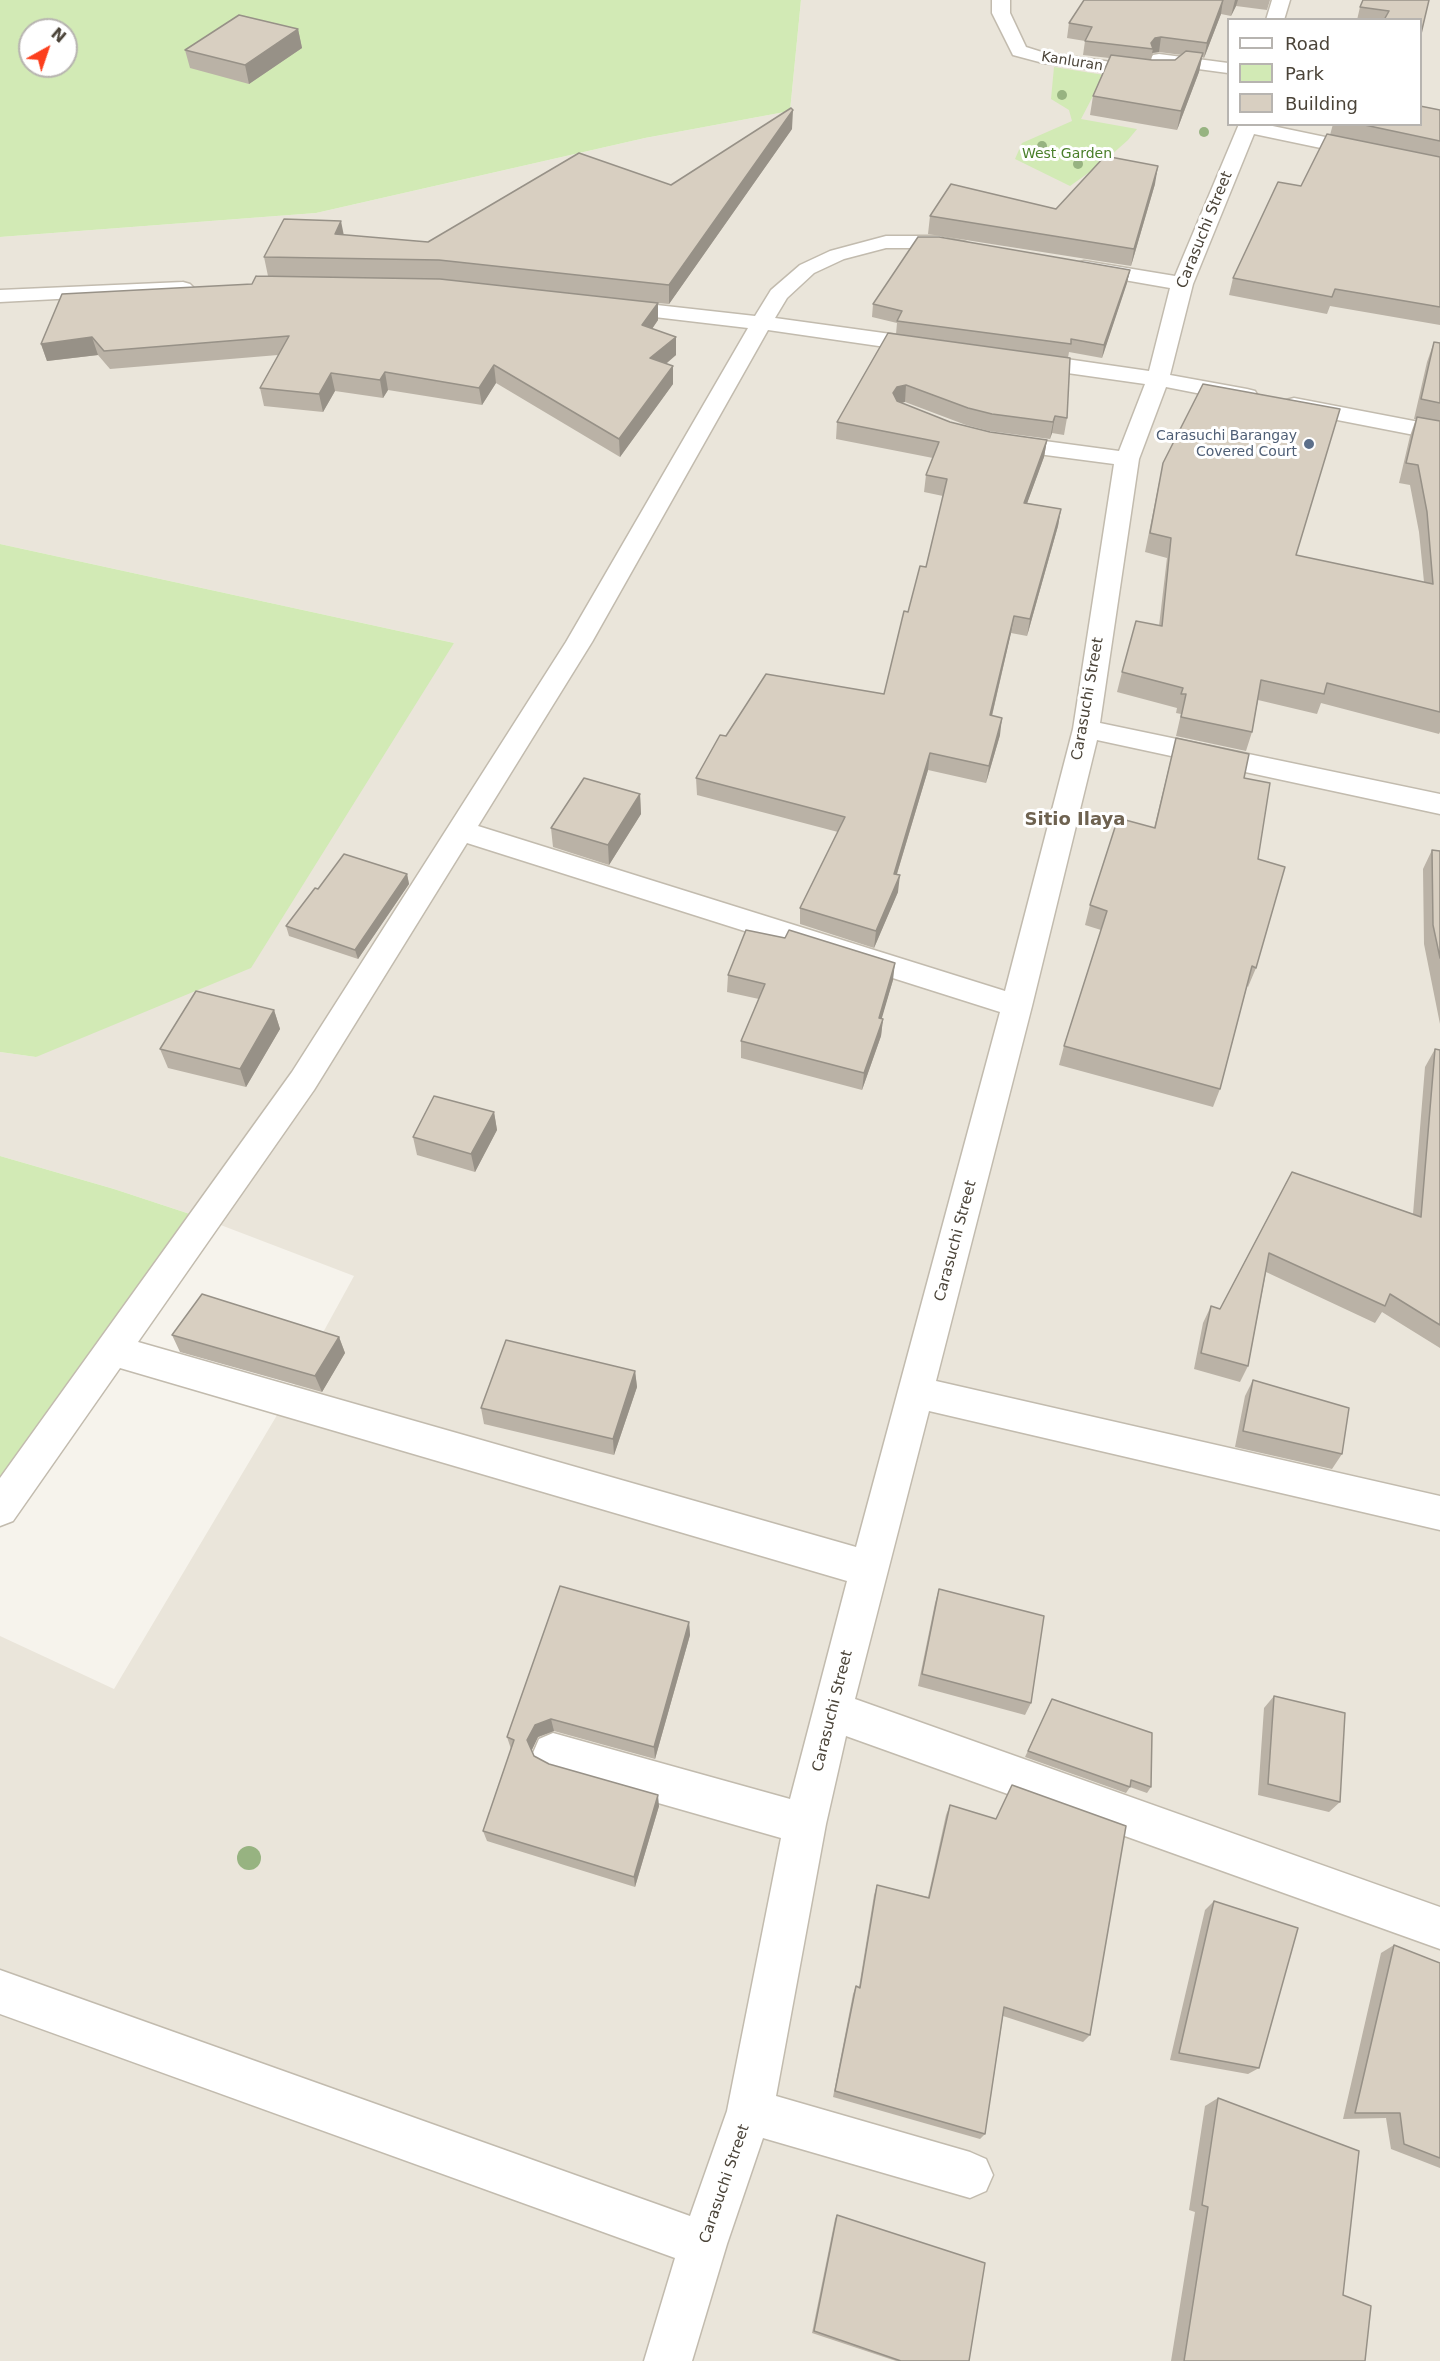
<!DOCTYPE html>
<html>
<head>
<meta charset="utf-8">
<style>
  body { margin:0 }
  #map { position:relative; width:1440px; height:2361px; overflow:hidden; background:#f6f3ec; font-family:"DejaVu Sans",sans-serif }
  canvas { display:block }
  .legend { position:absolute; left:1227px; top:18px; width:195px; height:108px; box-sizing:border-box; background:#fff; border:2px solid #b7b4b0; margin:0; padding:8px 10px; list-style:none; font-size:18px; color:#4b4439 }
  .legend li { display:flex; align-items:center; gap:12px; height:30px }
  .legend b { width:30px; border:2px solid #b7b4b0 }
  .north { position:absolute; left:18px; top:18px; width:60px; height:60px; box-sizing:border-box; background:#fff; border:2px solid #b7b4b0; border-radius:50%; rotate:40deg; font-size:16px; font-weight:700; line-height:24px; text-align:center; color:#4b4439 }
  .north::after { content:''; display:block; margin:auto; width:21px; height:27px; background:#fc3f1d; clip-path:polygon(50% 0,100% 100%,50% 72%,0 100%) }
</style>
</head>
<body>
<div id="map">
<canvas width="1440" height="2361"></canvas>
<ul class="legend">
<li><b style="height:8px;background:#fff"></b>Road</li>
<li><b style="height:16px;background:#d2eab5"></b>Park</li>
<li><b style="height:16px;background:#d8cfc1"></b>Building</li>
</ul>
<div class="north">N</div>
</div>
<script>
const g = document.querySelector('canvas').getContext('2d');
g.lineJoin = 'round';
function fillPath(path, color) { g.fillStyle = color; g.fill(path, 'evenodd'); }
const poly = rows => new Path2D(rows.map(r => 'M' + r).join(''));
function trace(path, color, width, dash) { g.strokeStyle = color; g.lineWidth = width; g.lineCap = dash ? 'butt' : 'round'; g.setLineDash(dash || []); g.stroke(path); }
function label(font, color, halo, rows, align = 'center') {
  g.font = font + ' "DejaVu Sans",sans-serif'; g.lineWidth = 6; g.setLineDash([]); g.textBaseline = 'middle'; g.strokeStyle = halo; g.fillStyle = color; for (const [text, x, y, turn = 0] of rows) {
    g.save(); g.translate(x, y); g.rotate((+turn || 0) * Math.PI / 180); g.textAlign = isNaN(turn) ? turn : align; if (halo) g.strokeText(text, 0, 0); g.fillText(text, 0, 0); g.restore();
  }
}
fillPath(poly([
  [801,0,1440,0,1440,2361,0,2361,0,1636,114,1689,286,1400,354,1276,205,1219,114,1189,0,1156,0,1052,36,1057,454,643,0,544,0,237,316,213,645,138,790,111],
  [1228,20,1420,20,1420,124,1228,124]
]), '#eae5da');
fillPath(poly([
  [0,0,801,0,790,111,645,138,316,213,0,237],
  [30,30,66,30,66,66,30,66],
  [1054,67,1104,75,1081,119,1137,129,1128,140,1101,164,1070,186,1015,159,1022,143,1072,121,1069,110,1051,99],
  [0,544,454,643,251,968,36,1057,0,1052],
  [0,1156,114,1189,205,1219,0,1509]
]), '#d2eab5');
const minor = poly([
  [992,0,1010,0,1010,13,1026,47,1045,53,1149,67,1155,68,1158,72,1155,76,1149,77,1043,63,1013,55,992,13,992,0],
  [1272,0,1290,0,1284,20,1266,20,1272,0],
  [1159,54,1228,63,1228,73,1153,63,1150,59,1153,55,1159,54],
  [1239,124,1263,124,1440,161,1440,173,1254,134,1193,284,1170,375,1247,389,1255,391,1258,396,1255,401,1247,403,1166,387,1139,459,1100,723,1440,794,1440,814,1097,740,1032,1006,936,1381,1440,1496,1440,1530,929,1411,855,1699,1440,1907,1440,1949,846,1736,826,1824,776,2096,970,2152,986,2159,993,2175,986,2191,970,2198,763,2138,727,2244,692,2361,644,2361,675,2258,0,2014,0,1970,690,2216,727,2111,781,1838,553,1773,539,1767,533,1753,539,1739,553,1733,790,1799,847,1581,120,1368,13,1521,0,1526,0,1478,292,1072,566,642,748,328,612,312,604,311,601,306,604,301,612,300,755,316,771,290,800,265,830,251,886,236,938,236,966,242,969,246,966,250,959,252,938,248,886,248,844,259,814,273,787,298,775,318,927,339,935,341,938,346,935,351,927,353,768,330,592,642,478,826,1005,991,1073,729,1114,464,1000,449,992,447,988,442,992,437,1000,435,1119,451,1145,384,1025,367,1017,365,1014,360,1017,355,1025,353,1149,371,1170,288,1084,273,1077,271,1074,267,1077,263,1084,261,1175,276,1239,124],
  [467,843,1000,1012,856,1547,138,1342,314,1090,467,843],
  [183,282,190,284,194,288,190,292,0,302,0,290,183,282],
  [1294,398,1440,426,1440,440,1286,410,1283,405,1286,400,1294,398]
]);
trace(minor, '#c2bbae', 3);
fillPath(minor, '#fff');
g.fillStyle = '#97b381';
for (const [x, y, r] of [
  [1062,95,5],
  [1204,132,5],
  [1042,146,5],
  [1078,164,5],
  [249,1858,12]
]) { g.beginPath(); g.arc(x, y, r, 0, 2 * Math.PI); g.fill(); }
fillPath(poly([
  [1084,0,1270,0,1267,10,1236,6,1231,16,1221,14,1204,58,1202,57,1199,72,1177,130,1090,115,1093,96,1109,58,1083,55,1085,41,1067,38,1069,23],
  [1159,52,1182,55,1175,60,1151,60,1153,53],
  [1429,0,1420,20,1357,20,1360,7],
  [298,29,302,48,249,84,190,68,185,50],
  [1440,110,1440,325,1330,306,1327,314,1229,295,1233,278,1301,186,1330,135,1333,124,1420,124],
  [792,129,669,304,658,303,658,320,652,329,676,355,666,364,673,366,673,384,620,457,496,383,482,405,388,390,383,398,335,391,323,412,264,406,260,388,278,355,110,369,98,355,47,361,41,344,252,284,268,276,264,257,344,235,428,242,671,185],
  [1155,184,1131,266,928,234,930,216,1056,209],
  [1130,270,1127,283,1102,358,1069,352,1068,358,896,334,897,323,872,317,873,304],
  [888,333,1067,418,1064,435,1052,433,1050,439,989,431,966,425,905,402,901,403,950,422,990,432,1047,440,1044,457,1027,503,1061,509,1058,526,1027,636,1011,633,992,716,1000,735,986,783,928,770,897,874,898,892,874,948,800,924,800,908,838,832,697,795,696,778,726,736,884,694,908,612,926,567,943,496,924,492,926,475,933,458,836,439,837,422],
  [1434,342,1440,343,1440,732,1439,734,1321,703,1317,714,1258,700,1252,732,1246,751,1176,736,1181,714,1176,713,1177,708,1117,692,1122,672,1159,626,1167,558,1145,552,1163,463,1296,555,1424,582,1419,532,1410,485,1399,483,1410,436,1416,419,1414,419,1427,362],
  [1176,738,1244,778,1258,859,1256,968,1248,987,1247,986,1220,1089,1213,1107,1059,1065,1064,1046,1101,930,1085,925,1090,905,1154,828],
  [640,794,641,814,609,865,553,847,551,828],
  [1432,850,1440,851,1440,1024,1424,944,1423,869],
  [407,874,409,884,358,959,289,936,286,926],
  [728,975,893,980,881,1019,883,1019,881,1036,862,1090,741,1058,741,1041,759,999,727,992],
  [274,1010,280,1029,246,1087,168,1068,160,1049],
  [1435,1049,1440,1050,1440,1348,1382,1312,1375,1323,1266,1272,1248,1366,1240,1382,1194,1369,1203,1323,1211,1306,1220,1309,1292,1172,1413,1214,1425,1067],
  [494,1112,497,1130,475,1172,417,1155,413,1137],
  [172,1335,339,1337,345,1353,322,1392,180,1352],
  [635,1371,637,1387,614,1455,484,1424,481,1408],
  [1253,1380,1342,1454,1332,1469,1235,1447,1245,1396],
  [939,1589,1031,1703,1025,1715,918,1686,935,1603],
  [689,1622,690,1635,655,1759,554,1731,538,1737,531,1751,534,1756,549,1764,659,1806,635,1887,487,1841,483,1831,511,1749,507,1737],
  [1274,1696,1340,1802,1329,1812,1258,1795,1264,1708],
  [1052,1699,1151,1787,1147,1793,1130,1787,1126,1793,1025,1757],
  [950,1805,1090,2035,1083,2042,1003,2016,985,2134,980,2139,833,2097,853,1994,856,1986,859,1987,874,1895,877,1885,928,1897,946,1815],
  [1214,1901,1259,2068,1248,2074,1170,2060,1205,1910],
  [1394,1945,1440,1963,1440,2168,1391,2149,1386,2118,1343,2119,1381,1953],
  [1218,2098,1343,2295,1365,2361,1171,2361,1195,2212,1189,2210,1205,2106],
  [837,2215,969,2361,896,2361,812,2333,835,2219]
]), '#bab2a6');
fillPath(poly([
  [1223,0,1221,14,1204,58,1207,43],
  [1235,0,1238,0,1236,6,1231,16],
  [298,29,302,48,249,84,245,65],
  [1161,37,1159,52,1152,53,1153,49,1151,43,1155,38],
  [1203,53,1199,72,1177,130,1181,111],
  [793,110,792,129,669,304,669,285],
  [1158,166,1155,184,1131,266,1134,249],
  [341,221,345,241,335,234],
  [1130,270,1127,283,1102,358,1104,345],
  [658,303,658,320,643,342,642,325],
  [92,337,98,355,47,361,41,344],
  [676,337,676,355,651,376,650,358],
  [494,365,496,383,482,405,479,388],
  [673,366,673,384,620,457,619,439],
  [385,372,388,390,383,398,380,380],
  [331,373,335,391,323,412,319,394],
  [906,385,905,402,895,404,893,393,897,387],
  [1055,416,1052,433,1050,439,1053,422],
  [1047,440,1044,457,1021,520,1024,503],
  [1061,509,1058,526,1027,636,1030,619],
  [1014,616,1011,633,988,732,990,715],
  [1002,718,1000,735,986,783,989,766],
  [930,753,928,770,892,890,894,874],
  [640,794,641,814,609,865,608,845],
  [407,874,409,884,358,959,355,950],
  [900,875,898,892,874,948,876,931],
  [895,963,893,980,877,1035,879,1018],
  [274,1010,280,1029,246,1087,240,1069],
  [883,1019,881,1036,862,1090,864,1073],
  [494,1112,497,1130,475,1172,471,1154],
  [339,1337,345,1353,322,1392,315,1376],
  [635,1371,637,1387,614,1455,613,1439],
  [689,1622,690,1635,655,1759,654,1747],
  [551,1719,554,1731,538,1737,531,1752,527,1740,535,1725],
  [658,1795,659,1806,635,1887,634,1877]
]), '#979187');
const building = poly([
  [1084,0,1223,0,1207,43,1161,37,1155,38,1151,43,1153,49,1085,41,1092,27,1069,23,1084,0],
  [1363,0,1429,0,1420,38,1420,20,1384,20,1389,11,1360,7,1363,0],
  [239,15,298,29,245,65,185,50,239,15],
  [1186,51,1203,53,1181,111,1093,96,1111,55,1152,60,1175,60,1186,51],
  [1420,106,1440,110,1440,141,1360,124,1420,124,1420,106],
  [791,108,793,110,669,285,439,260,264,257,284,219,341,221,335,234,428,242,579,153,671,185,791,108],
  [1327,134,1440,157,1440,307,1335,289,1332,297,1233,278,1278,182,1301,186,1327,134],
  [1105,156,1158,166,1134,249,930,216,951,184,1056,209,1105,156],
  [918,237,939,237,1130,270,1104,345,1071,339,1071,344,897,321,902,311,873,304,918,237],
  [256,276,440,279,658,303,642,325,676,337,650,358,673,366,619,439,494,365,479,388,385,372,380,380,331,373,319,394,260,388,289,336,104,351,92,337,41,344,62,294,252,284,256,276],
  [888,333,1070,358,1067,418,1055,416,1053,422,992,414,968,408,906,385,897,387,893,393,897,401,950,422,990,432,1047,440,1024,503,1061,509,1030,619,1014,616,990,715,1002,718,989,766,930,753,894,874,900,875,876,931,800,908,845,817,696,778,720,735,726,736,766,674,884,694,904,611,908,612,920,566,926,567,947,479,926,475,939,442,837,422,888,333],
  [1434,342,1440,343,1440,403,1421,399,1434,342],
  [1203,384,1340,409,1296,555,1433,584,1427,512,1418,465,1406,463,1417,417,1440,421,1440,712,1327,683,1324,694,1261,680,1252,732,1181,717,1186,694,1181,694,1183,688,1122,672,1136,621,1162,626,1171,538,1150,533,1163,463,1203,384],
  [1176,738,1249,754,1244,778,1270,783,1258,859,1285,867,1256,968,1252,966,1220,1089,1064,1046,1107,911,1090,905,1118,818,1155,828,1176,738],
  [584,778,640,794,608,845,551,828,584,778],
  [1432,850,1440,851,1440,958,1433,925,1432,850],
  [344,854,407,874,355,950,286,926,315,888,318,889,344,854],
  [746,930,785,938,789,930,895,963,879,1018,883,1019,864,1073,741,1041,765,984,728,975,746,930],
  [196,991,274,1010,240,1069,160,1049,196,991],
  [1435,1049,1440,1050,1440,1325,1390,1294,1385,1306,1269,1253,1248,1366,1201,1353,1211,1306,1220,1309,1292,1172,1421,1217,1435,1049],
  [434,1096,494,1112,471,1154,413,1137,434,1096],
  [202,1294,339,1337,315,1376,172,1335,202,1294],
  [506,1340,635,1371,613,1439,481,1408,506,1340],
  [1253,1380,1349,1408,1342,1454,1243,1431,1253,1380],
  [560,1586,689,1622,654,1747,551,1719,535,1725,527,1740,534,1756,549,1764,658,1795,634,1877,483,1831,514,1740,507,1737,560,1586],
  [939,1589,1044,1616,1031,1703,922,1674,939,1589],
  [1274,1696,1345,1713,1340,1802,1268,1784,1274,1696],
  [1052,1699,1152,1733,1151,1787,1131,1780,1130,1787,1028,1751,1052,1699],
  [1012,1785,1126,1826,1090,2035,1004,2007,985,2134,835,2091,856,1986,860,1988,877,1885,929,1898,950,1805,996,1819,1012,1785],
  [1214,1901,1298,1928,1259,2068,1179,2053,1214,1901],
  [1394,1945,1440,1963,1440,2158,1404,2144,1400,2113,1355,2113,1394,1945],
  [1218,2098,1359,2151,1343,2295,1371,2306,1365,2361,1184,2361,1208,2207,1202,2205,1218,2098],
  [837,2215,985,2263,969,2361,901,2361,814,2331,837,2215]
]);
fillPath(building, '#d8cfc1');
trace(building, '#979187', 1.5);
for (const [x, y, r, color] of [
  [1309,444,6,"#5c6f8a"]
]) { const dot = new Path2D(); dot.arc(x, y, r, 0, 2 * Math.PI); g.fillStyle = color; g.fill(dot); trace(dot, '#fff', 2); }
label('14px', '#4b4439', '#fff', [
  ["Kanluran",1072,62,9]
]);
label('14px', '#4a7f2a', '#fff', [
  ["West Garden",1067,154]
]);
label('14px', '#4e5e75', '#fff', [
  ["Carasuchi Barangay",1297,436],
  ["Covered Court",1297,452]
], 'right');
label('15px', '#4b4439', '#fff', [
  ["Carasuchi Street",1205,230,-68],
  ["Carasuchi Street",1088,699,-80],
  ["Carasuchi Street",956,1241,-75],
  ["Carasuchi Street",833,1711,-76],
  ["Carasuchi Street",725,2184,-71]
]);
label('bold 18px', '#6e6250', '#fff', [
  ["Sitio Ilaya",1075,820]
]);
</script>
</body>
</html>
